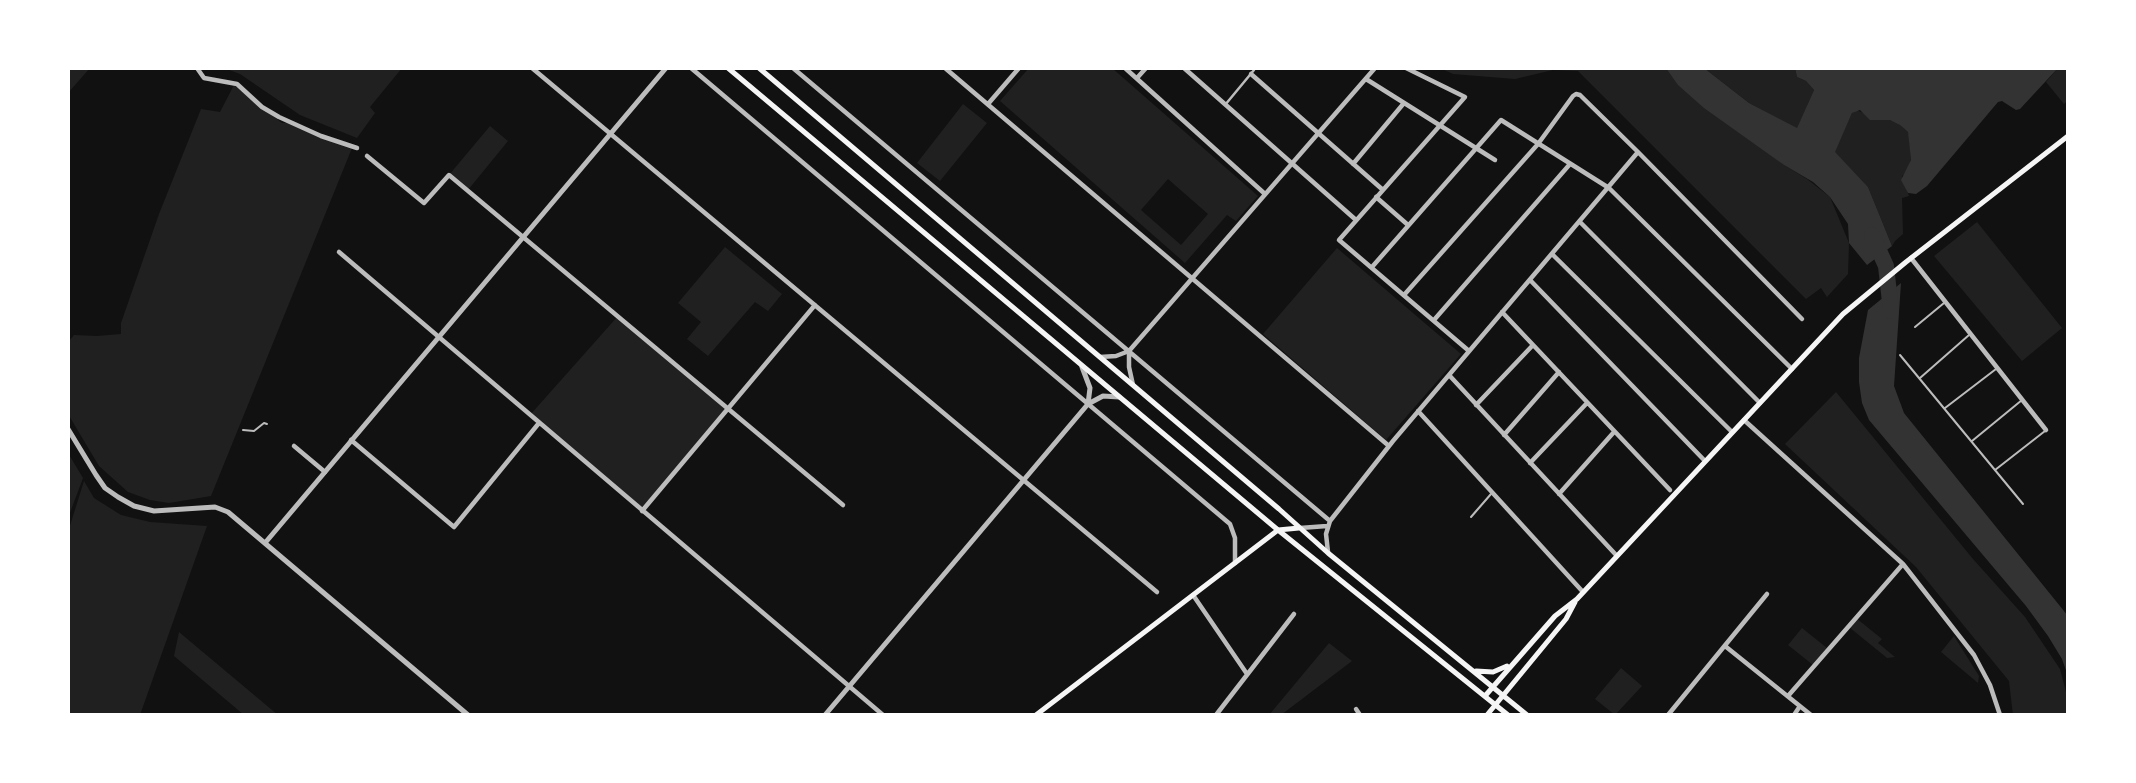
<!DOCTYPE html>
<html>
<head>
<meta charset="utf-8">
<style>
  body { margin:0 }
  #map { position:relative; width:2136px; height:783px; overflow:hidden; background:#111; font-family:"Roboto Condensed",sans-serif }
  canvas { display:block }
  .frame { position:absolute; inset:0; border:70px solid #fff; pointer-events:none }
</style>
</head>
<body>
<div id="map">
<canvas width="2136" height="783"></canvas>
<div class="frame"></div>
</div>
<script>
const g = document.querySelector('canvas').getContext('2d');
g.lineJoin = 'round';
function fillPath(path, color) { g.fillStyle = color; g.fill(path, 'evenodd'); }
const poly = rows => new Path2D(rows.map(r => 'M' + r).join(''));
function trace(path, color, width, dash) { g.strokeStyle = color; g.lineWidth = width; g.lineCap = dash ? 'butt' : 'round'; g.setLineDash(dash || []); g.stroke(path); }
fillPath(poly([
  [68,68,90,68,68,93],
  [224,68,402,68,370,107,375,113,357,138,300,115,240,74],
  [1029,68,1112,68,1258,196,1236,221,1227,215,1185,263,1000,101],
  [1168,179,1208,214,1181,245,1141,210],
  [1440,68,1668,68,1784,165,1807,179,1830,197,1849,243,1848,274,1827,297,1821,288,1806,299,1578,71,1553,70,1515,79,1453,74],
  [1704,68,1795,68,1797,77,1806,81,1814,90,1797,129,1749,103],
  [2058,68,2068,68,2068,100,2064,104,2046,82],
  [234,85,282,123,290,123,318,137,352,148,211,496,169,503,150,500,128,492,99,466,68,414,68,342,74,335,97,336,121,334,121,323,159,214,201,109,220,112],
  [963,104,987,123,940,181,917,163],
  [1856,110,1882,120,1890,120,1897,122,1908,132,1909,135,1911,160,1908,171,1902,176,1909,196,1902,198,1903,234,1895,241,1892,246,1868,187,1834,152,1852,113],
  [490,126,508,141,468,190,449,175],
  [1977,222,2062,328,2022,361,1934,256],
  [725,247,782,294,768,311,755,302,708,356,687,339,701,322,678,303],
  [1337,248,1461,354,1386,440,1263,334],
  [618,316,728,409,641,509,530,415],
  [1836,392,1973,559,2025,617,2060,669,2066,692,2068,715,2013,715,2009,681,1916,567,1785,444],
  [68,453,83,478,68,518,69,479],
  [84,481,94,498,121,515,150,522,207,526,140,715,68,715,68,532],
  [1856,618,1882,639,1878,643,1895,657,1887,658,1849,627],
  [1802,628,1827,648,1813,665,1788,645],
  [179,632,278,715,244,715,174,656],
  [1954,636,1979,676,1978,683,1941,652],
  [1329,643,1352,661,1281,715,1269,715],
  [1621,668,1642,686,1615,715,1595,699]
]), '#202020');
fillPath(poly([
  [1666,68,1704,68,1749,103,1797,128,1814,90,1806,81,1797,77,1795,68,2058,68,2020,109,2016,110,2002,101,1998,102,1927,186,1916,194,1908,193,1901,180,1911,160,1908,132,1900,125,1890,120,1870,120,1860,110,1852,113,1835,152,1868,187,1892,246,1867,265,1849,243,1848,224,1830,197,1813,182,1784,165,1704,108,1678,85],
  [1901,283,1894,386,1904,413,2068,616,2068,676,2062,659,2048,636,2026,606,1869,420,1862,403,1859,382,1859,358,1868,310]
]), '#333');
trace(poly([
  [1872,235,1886,266,1891,311]
]), '#333', 16);
trace(poly([
  [1915,327,1944,303],
  [1900,355,2023,504],
  [1920,378,1969,335],
  [1945,408,1996,369],
  [243,430,254,431,264,423,267,424],
  [1972,441,2022,400],
  [1995,470,2045,431],
  [1471,517,1491,494]
]), '#bcbcbc', 2);
trace(poly([
  [1225,105,1254,70]
]), '#bcbcbc', 2.5);
trace(poly([
  [197,68,204,78,237,84,262,107,279,117,321,136,357,148],
  [532,68,1157,592],
  [691,68,1230,524,1235,538,1235,563],
  [793,68,1330,521],
  [945,68,1389,446],
  [1125,68,1265,194],
  [1184,68,1356,220],
  [1406,68,1465,97,1339,240,1469,351],
  [1251,74,1383,190],
  [1137,78,1146,68],
  [1366,79,1495,160],
  [988,104,1019,68],
  [367,156,424,203,449,175,843,505],
  [1353,164,1404,103],
  [1376,197,1408,225],
  [1580,222,1760,403],
  [339,252,883,715],
  [1552,254,1732,432],
  [1911,258,2046,430],
  [1372,267,1501,120,1609,188,1792,369],
  [1530,280,1705,461],
  [1404,295,1538,144,1573,96,1576,94,1580,95,1638,152,1802,319],
  [1502,312,1670,490],
  [1434,320,1570,164],
  [1129,352,1129,367,1133,385],
  [1100,357,1116,356,1129,351,1375,68],
  [1449,375,1617,556],
  [1476,405,1533,345],
  [1418,411,1583,592],
  [1744,420,1903,564,1974,655,1990,685,2000,715],
  [1504,435,1559,372],
  [351,440,454,527,539,423],
  [294,446,325,472],
  [1530,463,1587,403],
  [1559,494,1614,432],
  [642,511,815,305],
  [1300,528,1327,526],
  [1328,552,1326,534,1330,521,1393,441,1638,152],
  [1193,595,1247,674],
  [1725,646,1811,715],
  [1788,696,1903,564],
  [1356,709,1360,715],
  [1216,715,1294,614],
  [1668,715,1767,594],
  [1794,715,1800,706]
]), '#bcbcbc', 4.5);
trace(poly([
  [1082,367,1090,388,1088,404],
  [68,429,96,475,105,488,118,497,134,506,154,511,215,507,228,512,468,715],
  [265,543,666,68],
  [825,715,1088,404,1103,396,1119,397]
]), '#bcbcbc', 5);
trace(poly([
  [728,68,1278,530,1508,715],
  [759,68,1279,509,1328,553,1527,715],
  [1278,530,1299,528],
  [1476,671,1493,672,1507,666],
  [1485,696,1555,616,1577,599,1843,314,1906,262,2068,136],
  [1036,715,1278,530],
  [1487,715,1566,619,1575,602]
]), '#f5f5f5', 5);
</script>
</body>
</html>
